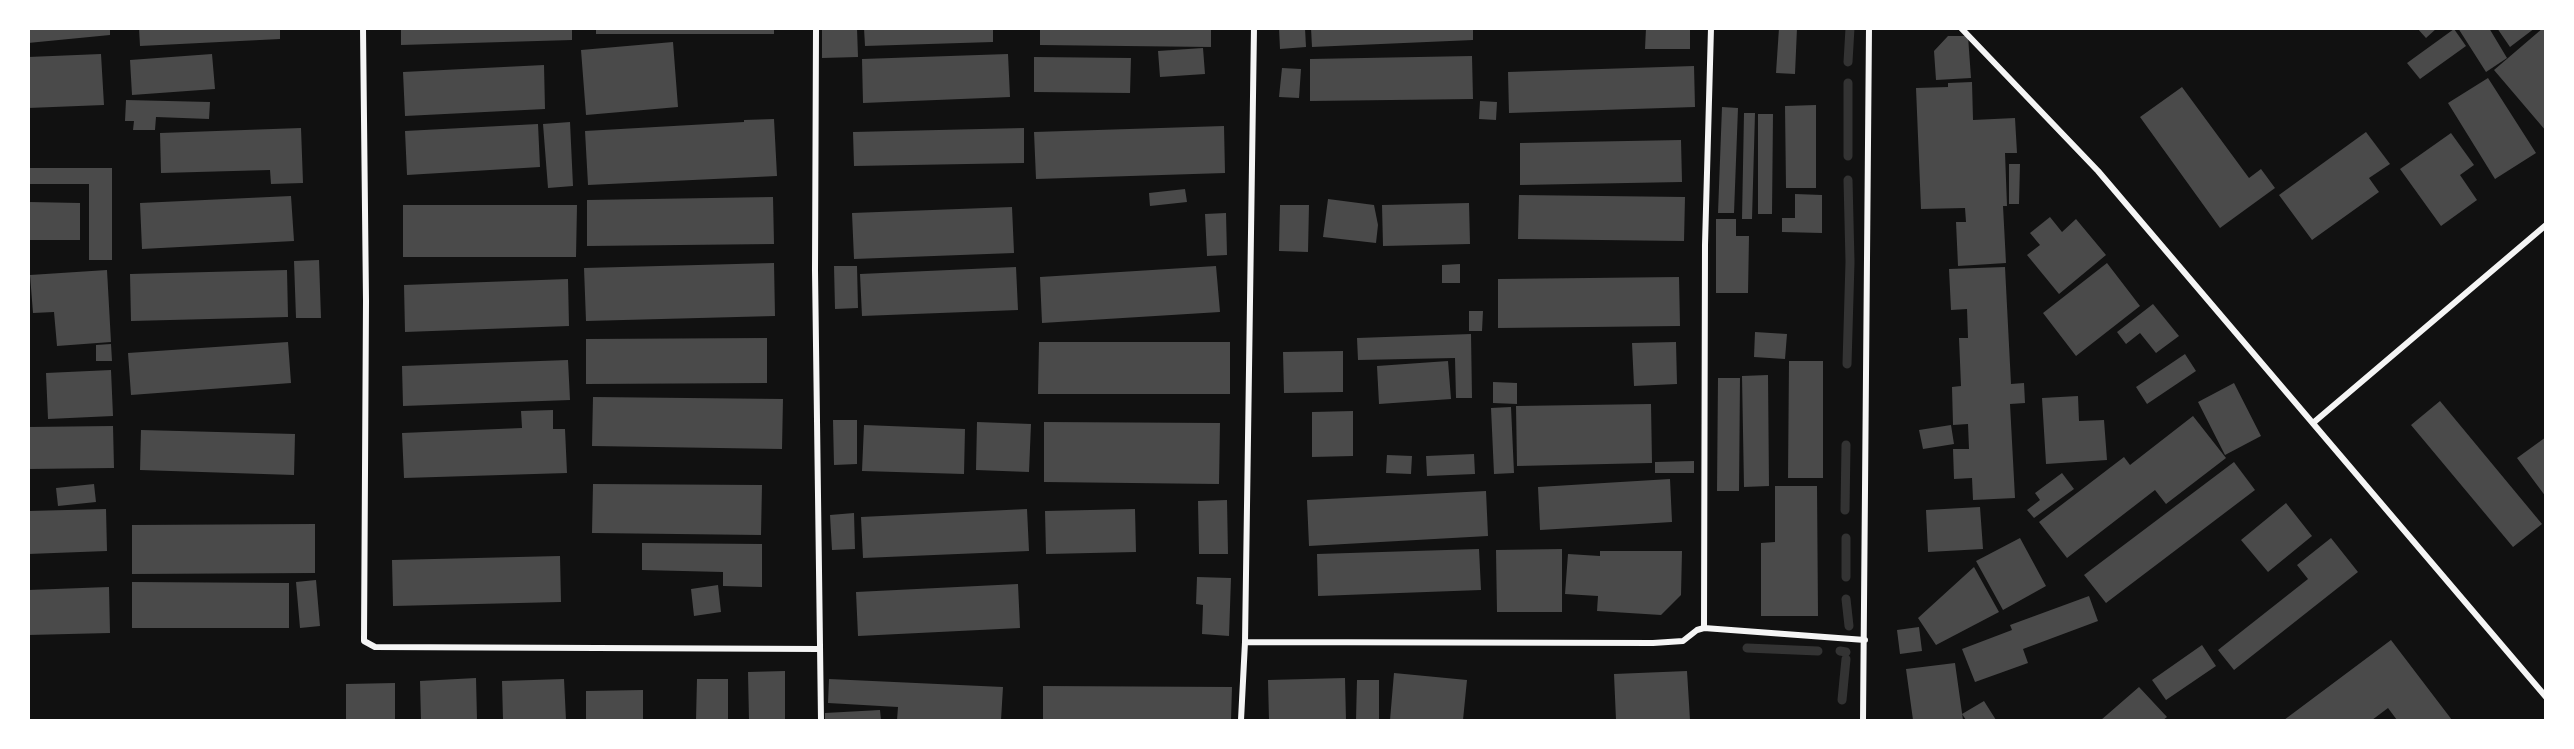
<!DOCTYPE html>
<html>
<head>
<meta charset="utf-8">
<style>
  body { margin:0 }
  #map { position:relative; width:2574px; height:749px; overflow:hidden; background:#111; font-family:Poppins,sans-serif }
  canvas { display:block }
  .frame { position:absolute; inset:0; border:30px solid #fff; pointer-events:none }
</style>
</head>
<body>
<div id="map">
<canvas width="2574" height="749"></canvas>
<div class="frame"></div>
</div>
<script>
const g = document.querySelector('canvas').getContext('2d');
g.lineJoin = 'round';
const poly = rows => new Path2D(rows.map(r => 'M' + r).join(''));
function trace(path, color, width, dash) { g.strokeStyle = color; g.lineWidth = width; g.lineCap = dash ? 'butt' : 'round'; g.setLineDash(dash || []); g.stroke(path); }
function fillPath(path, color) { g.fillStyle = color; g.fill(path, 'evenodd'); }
trace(poly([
  [1848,62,1850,28],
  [1848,156,1848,83],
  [1847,364,1850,262,1848,180],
  [1845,510,1846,445],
  [1846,538,1846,577],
  [1846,599,1849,626],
  [1747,648,1818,651],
  [1840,651,1846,652],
  [1842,700,1846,659]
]), '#333', 9);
fillPath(poly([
  [28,28,110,28,110,35,28,43],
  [139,28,280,28,280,39,140,46],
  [401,28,572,28,572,40,401,45],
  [596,28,774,28,774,34,596,34],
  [822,28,857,28,858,57,822,58],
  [864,28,993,28,993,42,865,46],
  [1040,28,1211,28,1211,47,1040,45],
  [1279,28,1305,28,1306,47,1280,49],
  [1311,28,1473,28,1473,40,1312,47],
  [1646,28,1690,28,1690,49,1645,49],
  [1779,28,1797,28,1795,74,1776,73],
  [2417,28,2437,28,2426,38],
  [2458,28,2489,28,2507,58,2486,72],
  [2497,28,2535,28,2510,47],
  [2543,28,2546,28,2546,131,2494,70],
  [2454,29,2466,46,2420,79,2407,63],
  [1948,36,1968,36,1971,78,1936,80,1934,51],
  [673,42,678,107,586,115,581,50],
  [1203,48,1205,74,1160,77,1158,51],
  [101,54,104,105,28,108,28,57],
  [212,54,215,89,132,95,130,60],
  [1008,54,1010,97,863,103,862,59],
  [1472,56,1473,99,1310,101,1310,59],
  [1034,57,1131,58,1130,93,1034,92],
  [544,65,545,109,405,116,403,72],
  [1694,66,1695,107,1509,113,1508,72],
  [1282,68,1301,69,1299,98,1279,97],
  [2488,78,2536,153,2495,179,2448,103],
  [1972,82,1973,120,2015,118,2017,153,2005,153,2007,206,2003,206,2006,263,1958,266,1956,222,1966,222,1965,208,1921,209,1916,88,1948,87,1948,83],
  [2182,87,2249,178,2261,169,2275,188,2220,228,2140,117],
  [126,100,210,102,209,119,156,117,155,130,133,130,134,121,125,121],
  [1480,101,1497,102,1496,120,1479,119],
  [1816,105,1816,188,1786,188,1785,106],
  [1722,107,1738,108,1734,213,1718,213],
  [1744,113,1755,113,1752,219,1742,219],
  [1758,114,1773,114,1772,214,1758,214],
  [774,119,777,176,588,185,585,131,744,122,744,120],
  [570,122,573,186,548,188,543,124],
  [538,124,540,167,407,175,405,131],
  [1224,126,1225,173,1036,179,1034,132],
  [301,128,303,183,271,184,270,170,161,173,160,133],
  [1024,128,1024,163,854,166,853,132],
  [2366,132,2390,164,2369,178,2379,192,2312,240,2279,195],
  [2451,133,2474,165,2460,175,2477,200,2441,226,2400,169],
  [1681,140,1682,182,1520,185,1520,143],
  [2009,164,2020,164,2019,204,2009,204],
  [28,168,112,168,112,260,89,260,89,184,28,184],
  [1185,189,1187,202,1150,206,1149,193],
  [1795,194,1822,195,1822,233,1782,232,1782,218,1795,218],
  [1519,195,1685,197,1684,241,1518,239],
  [291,196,294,241,142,249,140,203],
  [773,197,774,244,587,246,587,200],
  [1328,199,1374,205,1378,225,1376,243,1323,237],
  [28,202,80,203,80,240,28,240],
  [1469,203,1470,244,1383,246,1382,205],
  [403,205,577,205,576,257,403,257],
  [1280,205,1309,205,1308,252,1279,251],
  [1012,207,1014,253,854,259,852,213],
  [1226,213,1227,255,1207,256,1205,214],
  [2050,217,2062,232,2076,219,2106,255,2059,294,2027,255,2040,245,2030,233],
  [1716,219,1736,219,1736,236,1749,236,1748,293,1716,293],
  [319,260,321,318,296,318,294,261],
  [774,263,775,316,586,321,584,268],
  [2107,263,2140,306,2076,356,2043,313],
  [1460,264,1460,283,1442,283,1442,265],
  [834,266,857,266,858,308,835,309],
  [1216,266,1220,312,1042,323,1040,277],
  [1016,267,1018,310,862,316,860,274],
  [2005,267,2011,384,2024,383,2025,403,2010,404,2015,498,1973,500,1972,478,1954,479,1953,449,1969,449,1968,424,1953,425,1952,387,1961,386,1959,338,1968,338,1967,309,1951,310,1949,269],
  [107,270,111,342,57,346,54,312,33,313,30,275],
  [287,270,288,317,131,321,130,274],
  [1679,277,1680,326,1498,328,1498,279],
  [568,279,569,326,405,332,404,285],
  [2153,304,2179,336,2156,353,2140,333,2126,344,2117,332],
  [1469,311,1483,311,1482,331,1469,331],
  [1755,332,1787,334,1785,359,1754,357],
  [1471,334,1472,398,1456,398,1455,358,1358,360,1357,338],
  [767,338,767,383,586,384,586,339],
  [288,342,291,383,131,395,128,353],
  [1039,342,1230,342,1230,394,1038,394],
  [1676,342,1677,384,1634,386,1632,343],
  [111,344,112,361,96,361,96,345],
  [1343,351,1343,392,1284,393,1283,352],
  [2185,354,2196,371,2147,404,2136,387],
  [568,360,570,400,403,406,402,366],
  [1448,361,1451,399,1379,404,1377,366],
  [1789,361,1823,361,1823,478,1788,478],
  [111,370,113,416,48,419,46,373],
  [1768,375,1769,486,1744,487,1742,376],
  [1718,378,1740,378,1739,491,1717,491],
  [1493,382,1517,383,1517,404,1493,403],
  [2234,383,2261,436,2225,455,2198,402],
  [2078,396,2079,421,2104,420,2107,460,2046,464,2042,398],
  [593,397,783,399,782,449,592,446],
  [2440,401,2542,524,2513,547,2411,425],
  [1651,404,1652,463,1517,466,1516,406],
  [1511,407,1514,473,1494,474,1491,408],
  [553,410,553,429,565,429,567,473,404,478,402,433,522,428,521,411],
  [1353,411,1353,456,1312,457,1312,412],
  [2193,416,2226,458,2166,504,2155,490,2067,558,2039,522,2124,457,2130,465],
  [833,420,857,420,857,464,834,465],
  [977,422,1031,424,1029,472,976,470],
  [1044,422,1220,423,1219,484,1044,482],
  [864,425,965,429,964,474,862,471],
  [1951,425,1954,444,1923,449,1919,430],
  [113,426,114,468,28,469,28,427],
  [141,430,295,434,294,475,140,470],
  [2546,437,2546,497,2517,458],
  [1474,454,1475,474,1427,476,1426,456],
  [1387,455,1412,456,1411,474,1386,473],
  [1694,461,1694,473,1655,473,1655,462],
  [2234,462,2255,490,2106,603,2084,575],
  [2062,473,2074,489,2034,518,2027,510,2040,500,2035,493],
  [1670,479,1672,522,1540,530,1538,487],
  [94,484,96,502,58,506,56,488],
  [593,484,762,485,761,535,592,533],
  [1775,486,1817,486,1818,616,1761,616,1761,543,1775,542],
  [1486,491,1488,536,1309,546,1307,500],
  [1227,500,1228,554,1199,554,1198,501],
  [2286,503,2312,536,2268,572,2241,540],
  [1980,507,1983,549,1928,552,1926,510],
  [106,509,107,551,28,554,28,511],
  [1027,509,1029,551,863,558,861,517],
  [1135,509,1136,552,1046,554,1045,511],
  [854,513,855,549,832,550,830,515],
  [315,524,315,573,132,574,132,525],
  [2020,538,2046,586,2003,610,1976,561],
  [2331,538,2358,572,2234,670,2218,650,2308,579,2297,565],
  [642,543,762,544,762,587,723,586,723,572,642,570],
  [1479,549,1481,590,1318,596,1317,554],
  [1562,549,1562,612,1497,612,1496,550],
  [1600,551,1682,551,1681,595,1661,615,1597,611,1598,596,1565,594,1568,554,1600,556],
  [560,556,561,602,393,606,392,560],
  [1974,567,1999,612,1936,645,1918,618],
  [1197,577,1231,578,1229,636,1202,634,1203,605,1196,604],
  [316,580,320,626,300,628,296,582],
  [132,582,289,583,289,628,132,628],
  [1018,584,1020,628,858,636,856,592],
  [718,585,721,612,694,616,691,589],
  [109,587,110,633,28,635,28,590],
  [2089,596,2098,621,2023,649,2028,663,1975,682,1962,649,2012,630,2010,625],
  [1919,627,1922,651,1900,654,1897,630],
  [2391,640,2452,720,2397,720,2388,708,2372,720,2284,720],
  [2202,645,2216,666,2166,700,2152,680],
  [1955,663,1963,720,1913,720,1906,669],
  [785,671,785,720,749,720,748,672],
  [1687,671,1690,720,1616,720,1614,674],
  [1394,673,1467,680,1463,720,1390,720],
  [476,678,477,720,421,720,420,681],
  [1345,678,1346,720,1269,720,1268,680],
  [564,679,566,720,503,720,502,681],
  [697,679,728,679,728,720,696,720],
  [829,679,1003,687,1001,720,897,720,898,707,828,703],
  [1357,680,1379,680,1379,720,1356,720],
  [395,683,395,720,346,720,346,684],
  [1043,686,1232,687,1231,720,1043,720],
  [2139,687,2167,717,2163,720,2101,720],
  [643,690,643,720,586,720,586,691],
  [1984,701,1996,720,1966,720,1962,714],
  [880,710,881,720,825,720,825,713]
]), '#4a4a4a');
trace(poly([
  [363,28,366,301,364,641,375,647,819,649],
  [816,28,815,270,821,720],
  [1961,28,2098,171,2546,697],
  [2313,423,2546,225],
  [1704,628,1865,640],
  [1245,642,1653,643,1683,641,1697,630,1704,628,1705,245,1711,28],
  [1241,720,1245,642,1254,28],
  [1863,720,1869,28]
]), '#f5f5f5', 6);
</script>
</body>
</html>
